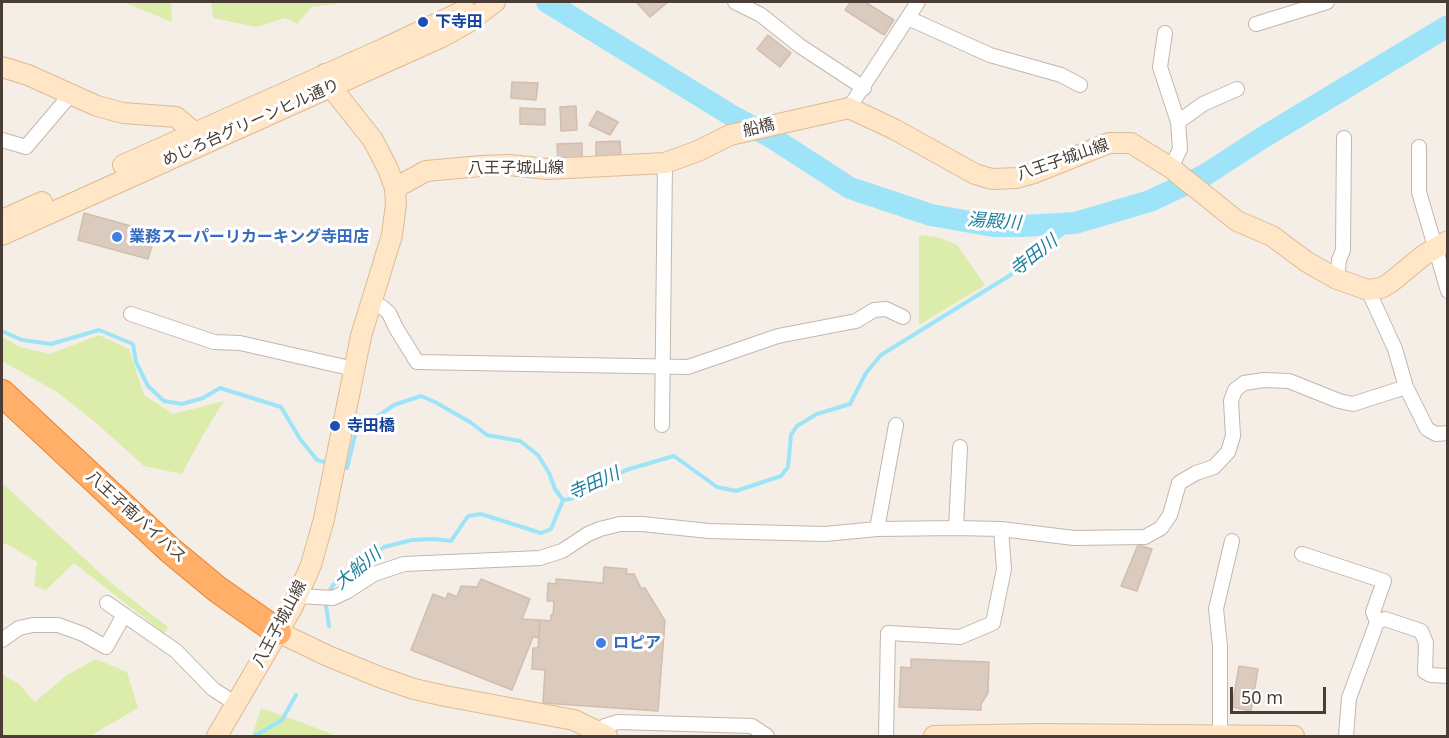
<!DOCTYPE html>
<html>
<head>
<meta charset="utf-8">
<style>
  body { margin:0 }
  #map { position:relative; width:1449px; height:738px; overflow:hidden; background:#f5eee7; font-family:"Noto Sans",sans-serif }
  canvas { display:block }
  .frame { position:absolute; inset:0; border:3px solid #493d35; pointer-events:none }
  .scale { position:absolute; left:1230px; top:687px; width:96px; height:27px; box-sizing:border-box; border:3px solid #493d35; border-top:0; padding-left:8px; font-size:18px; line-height:21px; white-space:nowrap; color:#493d35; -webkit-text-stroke:4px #fff; paint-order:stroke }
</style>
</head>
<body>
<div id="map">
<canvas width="1449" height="738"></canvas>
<div class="frame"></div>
<div class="scale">50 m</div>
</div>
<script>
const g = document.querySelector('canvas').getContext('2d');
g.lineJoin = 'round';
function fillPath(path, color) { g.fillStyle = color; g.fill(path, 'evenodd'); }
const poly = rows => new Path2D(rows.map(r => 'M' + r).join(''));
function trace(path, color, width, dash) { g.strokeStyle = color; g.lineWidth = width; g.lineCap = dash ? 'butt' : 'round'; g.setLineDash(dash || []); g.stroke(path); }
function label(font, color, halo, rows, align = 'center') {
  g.font = font + ' "Noto Sans","Noto Sans JP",sans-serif'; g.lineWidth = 6; g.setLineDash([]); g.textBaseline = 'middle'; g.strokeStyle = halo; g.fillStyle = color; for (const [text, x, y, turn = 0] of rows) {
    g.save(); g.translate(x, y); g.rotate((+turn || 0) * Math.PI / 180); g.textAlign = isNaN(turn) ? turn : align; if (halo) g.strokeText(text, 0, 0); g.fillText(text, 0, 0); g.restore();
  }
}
fillPath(poly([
  [129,2,171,2,172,22,128,4],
  [211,2,337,2,336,4,312,7,297,24,285,18,256,27,213,18],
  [919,235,937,237,957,245,985,285,919,325],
  [99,335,129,349,144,395,173,414,224,401,203,435,182,474,144,466,95,422,57,392,2,361,2,337,20,347,50,354],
  [2,483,111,583,168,627,164,633,74,563,46,590,34,586,37,562,7,544,2,545],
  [96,659,127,672,138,708,90,736,2,736,2,674,19,684,35,702,67,675],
  [261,708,306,724,336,736,252,736]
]), '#dcedab');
trace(poly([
  [2,331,22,340,51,344,99,330,133,344,136,362,148,386,164,401,182,404,203,398,220,388,281,407,300,439,317,460,328,463],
  [341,466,347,468,356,431,394,405,421,396,435,402,470,422,487,435,520,441,538,455,549,473,555,489,563,500,571,499,626,470,674,456,717,487,736,491,781,476,788,467,791,435,797,426,817,414,850,404,866,373,881,355,1025,266,1075,223],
  [329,626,326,606,329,592,333,585,384,547,412,540,434,539,451,541,468,516,481,514,541,533,551,529,563,500],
  [255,736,282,720,296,695]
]), '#9de4f8', 4);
trace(poly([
  [547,2,734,117,771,137,850,188,931,215,993,226,1023,226,1075,223,1150,201,1205,175,1262,138,1448,26]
]), '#9de4f8', 22);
const building = poly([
  [636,2,668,2,650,17,636,2],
  [851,2,865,2,894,20,884,35,845,10,851,2],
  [768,35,791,53,780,67,757,49,768,35],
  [512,82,538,83,536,100,511,98,512,82],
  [576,106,577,130,561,131,560,107,576,106],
  [520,108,545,109,545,125,520,124,520,108],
  [597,111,618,122,610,135,589,125,597,111],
  [620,141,621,157,596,158,596,142,620,141],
  [582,143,582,159,558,161,557,144,582,143],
  [84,213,156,233,148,259,78,240,84,213],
  [1138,545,1152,549,1137,591,1121,586,1138,545],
  [604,567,627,569,626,574,634,574,641,588,645,588,665,621,658,711,543,703,545,670,532,669,533,648,538,648,540,620,551,621,551,615,553,615,554,601,547,601,548,583,556,584,556,579,603,583,604,567],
  [481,579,530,599,522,619,540,620,539,638,533,637,512,690,411,650,433,594,446,599,448,593,457,597,461,586,477,587,481,579],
  [911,659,989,662,988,693,981,704,981,710,899,707,901,667,911,668,911,659],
  [1239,666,1258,669,1251,711,1232,707,1239,666]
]);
fillPath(building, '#dbcabe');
trace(building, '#d3bdad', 1.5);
const street = poly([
  [735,2,761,15,800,46,864,88],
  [908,18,990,55,1061,75,1080,85],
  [1256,24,1327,2],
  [1165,33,1160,67,1178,122,1180,149,1171,168],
  [849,108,918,2],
  [1178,122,1203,104,1237,89],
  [2,140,26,147,71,94],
  [1419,147,1419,192,1448,291],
  [1337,279,1339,260,1343,250,1344,138],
  [1368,290,1395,349,1406,387,1427,429,1436,434,1448,433],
  [370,303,382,307,389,313,396,328,417,362,688,367,778,336,856,321,874,310,886,309,903,317],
  [131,314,214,342,240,343,354,369],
  [662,425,665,163],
  [956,528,960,447],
  [877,529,896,425],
  [1302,554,1384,581,1373,612,1377,622,1349,698,1346,736],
  [298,596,333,598,346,592,374,574,404,564,540,558,562,551,588,534,600,529,620,524,642,524,709,531,825,534,877,529,956,528,1001,529,1074,538,1145,537,1161,528,1170,515,1179,483,1196,473,1214,467,1228,452,1233,436,1231,401,1235,390,1244,383,1264,380,1289,381,1339,401,1353,404,1406,387],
  [107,603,176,651,213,689,236,704],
  [1377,622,1385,619,1421,631,1426,643,1425,672,1431,675,1448,676],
  [2,640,19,628,33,625,58,625,83,634,106,647,124,615],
  [600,732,605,726,618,722,752,726,767,736],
  [886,736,888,633,960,637,993,623,1004,569,1001,529],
  [1220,736,1220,646,1216,609,1232,541]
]);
const secondary = poly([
  [2,67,28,75,97,106,123,113,176,117,202,139],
  [123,165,383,49,465,10],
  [395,188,426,171,481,166,509,165,548,169,665,163,698,151,730,135,849,108,894,129,975,174,992,179,1017,178,1034,173,1109,143,1131,143,1171,168,1237,221,1272,236,1307,262,1337,279,1368,290,1381,288,1390,283,1424,255,1448,241],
  [2,220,42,202],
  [2,235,442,37,467,23,495,2],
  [278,632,328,656,382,678,414,689,445,696,574,720,607,736],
  [217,736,292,608,311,565,324,519,361,336,392,235,396,204,395,188,388,169,373,140,331,87,325,74],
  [934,736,1038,734,1294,736]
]);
const highway = poly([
  [2,393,170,550,217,589,278,632]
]);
trace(street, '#c4b6ab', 16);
trace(secondary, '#ddbb94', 22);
trace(highway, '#ed7f29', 28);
trace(street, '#fff', 14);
trace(secondary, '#ffe6c6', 20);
trace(highway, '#ffaf67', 26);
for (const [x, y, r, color] of [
  [423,22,6,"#1a4fb4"],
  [117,237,6,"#3f7fe0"],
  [335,426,6,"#1a4fb4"],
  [601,643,6,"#3f7fe0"]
]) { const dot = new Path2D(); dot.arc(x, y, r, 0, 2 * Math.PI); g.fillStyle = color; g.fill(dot); trace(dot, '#fff', 2); }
label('bold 16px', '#164399', '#fff', [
  ["下寺田",435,22],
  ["寺田橋",347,426]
], 'left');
label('16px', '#493d35', '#fff', [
  ["めじろ台グリーンヒル通り",251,123,-24],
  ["船橋",759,128,-14],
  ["八王子城山線",1063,160,-19],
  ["八王子城山線",516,168],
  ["八王子南バイパス",136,517,42],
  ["八王子城山線",280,624,-62]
]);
label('bold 16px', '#366cbe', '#fff', [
  ["業務スーパーリカーキング寺田店",129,237],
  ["ロピア",613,643]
], 'left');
label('italic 18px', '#1f809d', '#fff', [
  ["湯殿川",994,222,4],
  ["寺田川",1034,256,-38],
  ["寺田川",594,484,-24],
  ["大船川",358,569,-39]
]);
</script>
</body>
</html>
